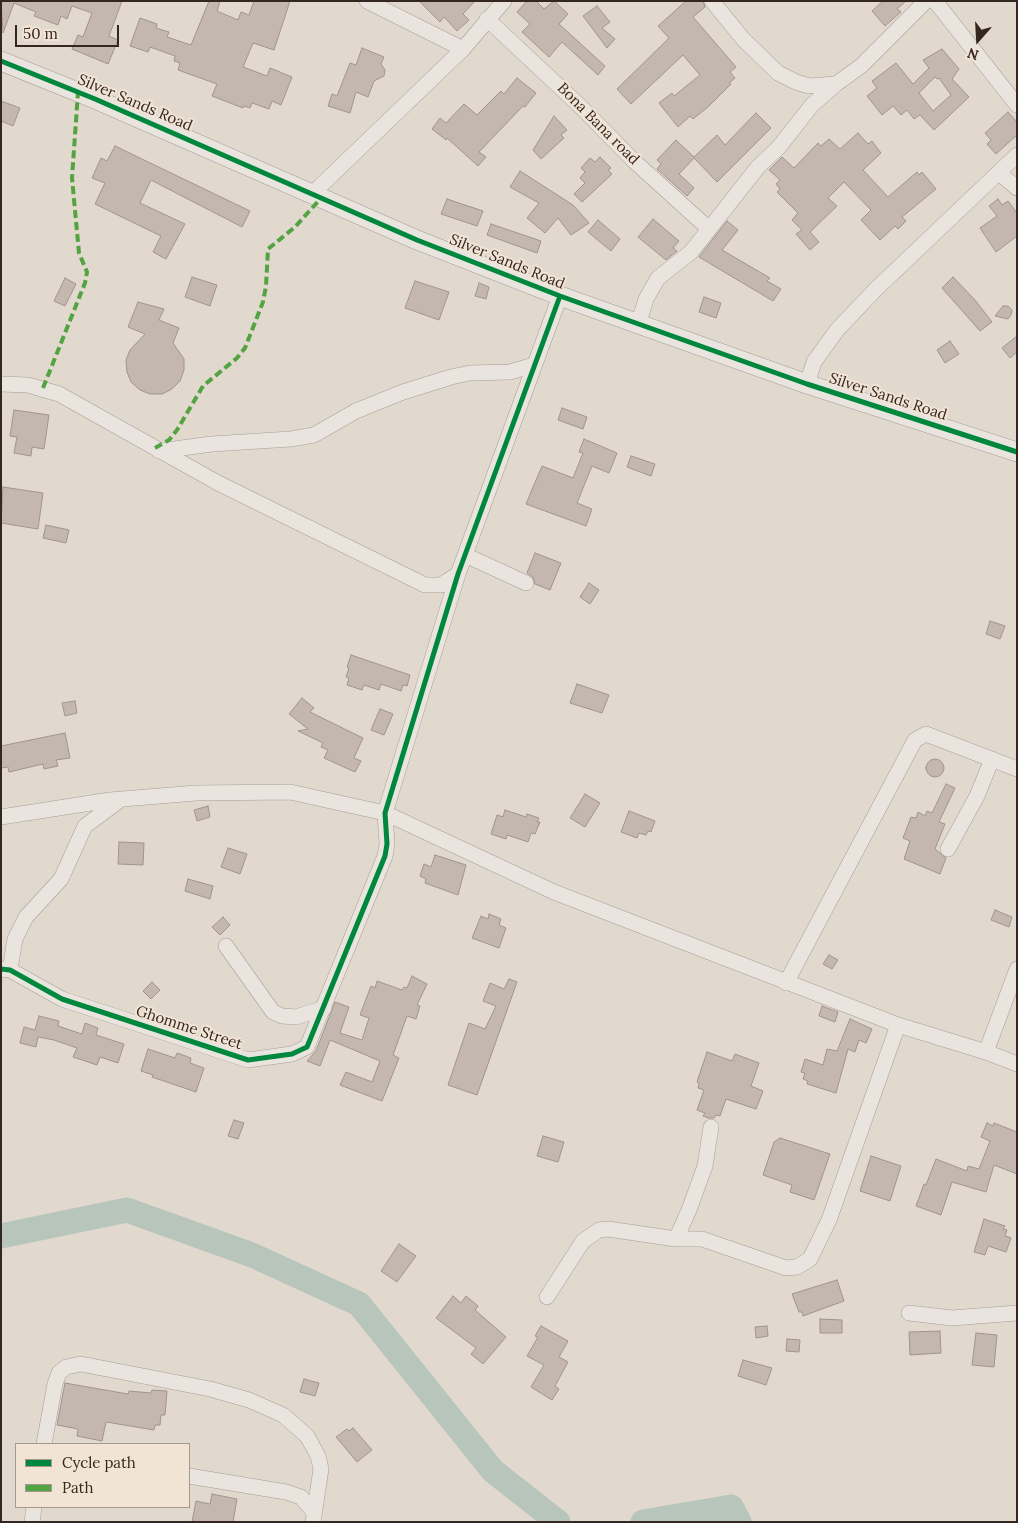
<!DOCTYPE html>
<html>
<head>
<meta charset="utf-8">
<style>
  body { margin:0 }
  #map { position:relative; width:1018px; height:1523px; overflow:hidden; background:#e1d8ce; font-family:Lora,serif }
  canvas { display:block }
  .frame { position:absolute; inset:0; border:2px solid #342620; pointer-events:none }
  .legend { position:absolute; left:15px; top:1443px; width:175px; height:65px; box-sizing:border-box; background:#f1e4d5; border:1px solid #a5988d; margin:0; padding:6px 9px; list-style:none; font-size:15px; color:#342620 }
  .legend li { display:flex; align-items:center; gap:10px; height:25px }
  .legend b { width:25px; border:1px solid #a5988d }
  .north { position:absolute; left:953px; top:15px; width:50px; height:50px; -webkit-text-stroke:4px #f1e4d5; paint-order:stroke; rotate:199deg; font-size:14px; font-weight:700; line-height:20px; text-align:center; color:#342620 }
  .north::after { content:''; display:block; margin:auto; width:18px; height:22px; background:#342620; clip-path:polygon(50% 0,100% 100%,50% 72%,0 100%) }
  .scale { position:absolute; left:15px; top:25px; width:104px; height:22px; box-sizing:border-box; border:2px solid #342620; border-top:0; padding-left:6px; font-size:15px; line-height:18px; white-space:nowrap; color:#342620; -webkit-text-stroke:4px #f1e4d5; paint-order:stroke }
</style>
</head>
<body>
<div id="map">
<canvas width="1018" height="1523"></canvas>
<div class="frame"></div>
<ul class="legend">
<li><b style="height:6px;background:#00873e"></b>Cycle path</li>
<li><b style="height:6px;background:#53a341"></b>Path</li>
</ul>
<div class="north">N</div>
<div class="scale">50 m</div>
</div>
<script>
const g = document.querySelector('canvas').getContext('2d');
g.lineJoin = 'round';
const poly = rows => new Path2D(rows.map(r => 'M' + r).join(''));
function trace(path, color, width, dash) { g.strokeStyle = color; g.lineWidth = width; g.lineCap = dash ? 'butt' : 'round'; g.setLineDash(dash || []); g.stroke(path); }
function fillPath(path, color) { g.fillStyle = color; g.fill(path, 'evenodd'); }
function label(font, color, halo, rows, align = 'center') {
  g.font = font + ' Lora,serif'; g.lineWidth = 4; g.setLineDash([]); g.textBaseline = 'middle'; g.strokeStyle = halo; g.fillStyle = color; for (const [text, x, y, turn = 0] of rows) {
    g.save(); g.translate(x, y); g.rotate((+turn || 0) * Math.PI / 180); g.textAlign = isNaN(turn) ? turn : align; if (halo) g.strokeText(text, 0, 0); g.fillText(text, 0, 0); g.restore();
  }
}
trace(poly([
  [1,1236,127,1210,252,1255,359,1304,493,1471,558,1522],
  [643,1522,731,1507,739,1522]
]), '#b8c5bb', 25);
const building = poly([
  [1,1,122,1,109,36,118,40,108,64,72,49,78,35,83,37,92,13,72,6,67,19,61,16,58,25,34,16,36,12,14,3,3,33,1,1],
  [209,1,220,1,217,11,238,20,241,12,249,15,254,1,290,1,274,50,253,43,243,67,267,76,270,68,292,77,281,105,272,101,269,109,252,103,250,108,244,106,243,108,212,96,217,84,178,70,180,63,174,61,175,56,150,47,148,52,130,46,140,18,157,24,156,28,169,32,167,37,191,45,209,1],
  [419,1,475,1,463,14,469,20,457,31,444,17,440,22,419,1],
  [527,1,536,1,544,9,554,1,568,14,559,24,605,66,598,75,562,42,549,57,522,32,530,24,517,12,527,1],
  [686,1,703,1,705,7,693,17,736,67,730,72,735,78,729,83,731,84,708,107,693,119,690,116,678,127,659,103,672,93,674,96,700,75,683,55,631,104,617,89,669,38,658,26,686,1],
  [883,1,906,1,897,9,901,12,885,26,872,11,883,1],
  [597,6,610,22,602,28,615,39,607,48,583,16,597,6],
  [362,48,384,57,381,64,385,70,384,76,374,81,368,97,356,92,350,113,328,106,332,94,337,96,350,63,356,65,362,48],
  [942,49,959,69,952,79,969,97,934,130,920,115,914,119,907,110,901,115,893,106,882,115,867,96,877,88,872,81,896,63,913,84,929,68,923,60,942,49],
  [935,77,937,79,939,78,951,95,933,111,919,93,935,77],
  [517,78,536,93,525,107,523,106,479,152,486,157,478,166,447,138,446,140,432,129,440,118,446,123,464,104,477,115,501,91,504,94,517,78],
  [1,101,20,108,13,126,1,121,1,101],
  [1008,112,1017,122,1017,135,996,154,987,144,991,140,985,133,1008,112],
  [756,113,771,128,717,182,694,158,679,174,694,188,687,196,657,169,661,164,657,160,676,140,694,157,717,135,725,145,756,113],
  [554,116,567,130,561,135,564,138,541,159,533,150,554,116],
  [858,133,868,144,872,141,881,153,863,170,888,197,917,172,919,175,922,172,936,189,902,217,906,221,898,229,895,226,880,240,861,220,871,210,844,182,828,198,837,206,810,232,819,242,810,250,796,234,802,230,792,220,798,213,777,192,780,189,776,184,780,180,769,170,782,157,794,168,818,143,821,146,829,139,840,149,858,133],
  [115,146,250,211,242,227,151,180,140,203,185,224,166,259,153,252,161,236,95,204,105,183,92,178,101,158,107,161,115,146],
  [600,157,611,168,608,170,612,174,582,202,574,194,585,183,580,178,585,172,581,168,590,158,595,162,600,157],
  [520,171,573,205,589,223,571,235,558,218,545,233,527,218,539,203,510,187,520,171],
  [447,199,483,211,477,226,441,214,447,199],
  [998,199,1002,205,1008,201,1017,213,1017,236,996,252,980,228,997,216,989,206,998,199],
  [653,219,679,241,673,248,677,251,666,260,638,237,653,219],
  [598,220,620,239,611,251,588,232,598,220],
  [727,221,738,230,722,250,770,278,767,281,781,289,773,301,699,257,727,221],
  [491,224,541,241,537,253,487,235,491,224],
  [192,277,217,285,210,306,185,297,192,277],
  [953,277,975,300,992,322,980,331,942,288,953,277],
  [65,278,76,284,65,306,54,301,65,278],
  [415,281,449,292,439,320,405,308,415,281],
  [479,283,489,287,486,299,475,296,479,283],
  [704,297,721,303,716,318,699,312,704,297],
  [138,302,164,309,159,320,179,328,173,343,184,359,184,370,180,381,172,389,162,394,150,394,140,390,131,382,127,372,126,360,130,350,145,334,128,327,138,302],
  [1003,306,1008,306,1012,310,1011,315,1008,319,995,316,1003,306],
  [1017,336,1017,352,1010,358,1002,348,1017,336],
  [950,341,959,354,945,363,937,350,950,341],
  [562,408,587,417,583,429,558,420,562,408],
  [14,410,49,415,44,449,32,447,31,456,14,453,17,437,10,436,14,410],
  [584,439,617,453,609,473,592,466,577,503,592,509,586,526,526,504,542,466,573,478,583,453,579,452,584,439],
  [631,456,655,464,651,476,627,467,631,456],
  [3,487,43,493,38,529,1,523,3,487],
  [46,525,69,530,66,543,43,538,46,525],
  [535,553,561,563,550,590,535,584,533,577,527,573,535,553],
  [589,583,599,590,590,604,580,597,589,583],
  [990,621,1005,626,1000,639,986,634,990,621],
  [351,655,410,675,407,686,403,685,401,691,381,684,379,690,364,685,362,690,347,685,349,678,346,677,349,668,347,667,351,655],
  [577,684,609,695,602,713,570,703,577,684],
  [302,698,314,708,310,712,363,738,354,758,361,761,355,772,324,758,328,750,321,747,323,743,298,731,308,729,289,714,302,698],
  [75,701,77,713,65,716,62,703,75,701],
  [380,709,393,714,384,735,371,730,380,709],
  [65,733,70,758,56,760,58,766,44,769,43,764,9,772,8,767,1,768,1,746,65,733],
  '926 768a9 9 0 1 1 18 0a9 9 0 1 1-18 0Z',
  [946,784,955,788,939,822,945,824,935,849,946,858,940,874,904,859,910,841,903,838,911,817,916,818,918,812,925,816,927,811,932,813,946,784],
  [585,794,600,803,585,827,570,818,585,794],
  [208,806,210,817,197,821,194,810,208,806],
  [505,810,526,817,527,814,539,818,537,822,540,822,535,834,531,833,528,842,507,835,506,839,491,834,497,815,503,817,505,810],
  [629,811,655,821,651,832,648,831,646,835,639,833,637,838,621,832,629,811],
  [119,842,144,843,143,865,118,864,119,842],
  [228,848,247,854,240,874,221,867,228,848],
  [435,855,466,865,458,895,425,883,426,879,420,876,424,864,431,867,435,855],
  [188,879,213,886,210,899,185,891,188,879],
  [995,910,1012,917,1009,927,991,920,995,910],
  [489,914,501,919,499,925,506,928,499,948,472,938,481,916,488,919,489,914],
  [223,917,230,925,220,935,212,927,223,917],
  [829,955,838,960,832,969,823,964,829,955],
  [412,976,427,984,417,1005,420,1006,416,1019,407,1016,393,1055,399,1058,382,1101,340,1085,346,1072,372,1082,380,1061,330,1040,320,1066,307,1061,316,1051,335,1002,349,1007,340,1033,362,1040,369,1018,360,1015,371,986,375,988,377,981,402,990,404,987,407,988,412,976],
  [509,979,517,982,477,1095,448,1085,469,1023,485,1029,496,1006,483,1001,490,983,504,989,509,979],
  [152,982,160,990,151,999,143,991,152,982],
  [822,1006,838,1012,835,1022,819,1016,822,1006],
  [39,1016,59,1021,58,1026,82,1034,85,1023,98,1028,96,1035,124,1044,118,1063,100,1057,97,1065,73,1057,77,1048,54,1040,38,1037,36,1047,20,1043,24,1027,35,1030,39,1016],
  [850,1019,872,1029,866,1043,859,1040,855,1052,848,1049,836,1093,807,1084,808,1081,803,1079,805,1073,801,1072,805,1059,823,1065,827,1049,837,1051,850,1019],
  [148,1049,175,1058,177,1053,191,1058,190,1063,204,1068,196,1092,152,1077,153,1075,141,1071,148,1049],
  [707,1052,732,1061,735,1054,759,1063,751,1086,763,1091,756,1109,726,1099,720,1116,716,1115,714,1118,708,1118,703,1116,705,1113,697,1110,704,1090,698,1088,699,1083,697,1082,707,1052],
  [234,1120,244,1123,238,1139,228,1136,234,1120],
  [987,1123,993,1126,994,1123,1017,1132,1017,1174,994,1165,986,1192,952,1182,941,1215,916,1206,924,1184,926,1185,936,1159,967,1171,968,1166,979,1169,990,1141,981,1137,987,1123],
  [543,1136,564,1142,558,1162,537,1156,543,1136],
  [780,1138,830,1154,814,1200,790,1192,792,1185,763,1175,774,1142,780,1138],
  [871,1156,901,1166,890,1201,860,1191,871,1156],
  [984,1219,1005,1226,1003,1229,1007,1230,1005,1236,1011,1238,1006,1252,988,1246,985,1255,974,1252,984,1219],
  [399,1244,416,1256,397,1282,381,1271,399,1244],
  [837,1280,844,1301,803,1316,802,1312,799,1312,792,1294,837,1280],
  [453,1296,461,1303,466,1296,478,1306,475,1310,506,1337,483,1364,471,1354,476,1348,436,1318,453,1296],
  [820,1319,842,1320,842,1333,820,1333,820,1319],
  [541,1326,568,1341,559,1357,568,1362,555,1386,559,1389,552,1400,531,1387,544,1365,527,1356,538,1337,535,1336,541,1326],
  [767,1326,768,1336,756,1338,755,1327,767,1326],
  [940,1331,941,1353,910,1355,909,1332,940,1331],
  [976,1333,997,1335,994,1367,972,1365,976,1333],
  [787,1339,800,1340,799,1352,786,1351,787,1339],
  [743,1360,772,1368,766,1385,738,1376,743,1360],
  [304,1379,319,1383,315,1396,300,1392,304,1379],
  [65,1383,128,1394,129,1391,151,1393,152,1390,167,1391,165,1415,161,1415,160,1425,155,1425,154,1430,106,1422,102,1441,77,1436,78,1429,57,1425,65,1383],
  [353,1428,372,1450,357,1462,336,1437,347,1429,349,1431,353,1428],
  [212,1494,237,1499,233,1522,192,1522,196,1501,210,1504,212,1494]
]);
fillPath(building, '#c4b7af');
trace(building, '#a1948e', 1);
const minor = poly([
  [367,1,463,49],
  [712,1,743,39,778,73,796,82,809,86,836,84],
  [935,1,1017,105],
  [487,19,581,107,634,161,709,229],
  [999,173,1017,188],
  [313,193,463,49,504,1],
  [638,325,646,299,658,278,691,252,758,167,779,147,812,105,836,84,861,66,926,1],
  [1,384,28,385,59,394,218,483,425,585,441,585,458,574],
  [807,384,814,362,837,330,876,289,1017,155],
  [159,451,212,444,291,439,314,435,356,411,403,392,451,377,470,373,510,372,534,365],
  [465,555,526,583],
  [1,817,110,800,196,793,290,792,385,813,554,892,898,1025,986,1052,1017,1064],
  [948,849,977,796,992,759],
  [226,946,273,1012,282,1016,296,1017,324,1008],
  [1,969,10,970,62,999,248,1060,292,1054,307,1047,385,856,387,844,385,813,458,574,560,296],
  [10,970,15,939,26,917,61,879,85,826,120,800],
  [786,983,915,740,926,734,1017,769],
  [986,1052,1017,969],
  [676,1239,689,1210,705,1166,711,1127],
  [547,1297,583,1241,599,1230,608,1229,676,1239,702,1239,786,1268,797,1267,810,1259,829,1220,898,1025],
  [909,1313,952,1318,1017,1313],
  [44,1444,55,1384,59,1373,66,1367,81,1364,210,1389,249,1400,283,1415,307,1436,318,1456,321,1469,313,1522],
  [189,1476,286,1492,301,1497,314,1512],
  [32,1522,34,1507]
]);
const tertiary = poly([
  [1,61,95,99,417,240,560,296,807,384,1017,452]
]);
trace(minor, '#a69e97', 16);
trace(tertiary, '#a69e97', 20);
trace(minor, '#eae4de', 15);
trace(tertiary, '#eae4de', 19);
trace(poly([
  [43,388,85,283,87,272,79,253,72,178,78,92],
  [155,448,169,440,177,430,203,386,237,358,245,348,263,302,266,286,268,249,295,227,322,197]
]), '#53a341', 4, [8, 4]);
trace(poly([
  [1,61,95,99,417,240,560,296,807,384,1017,452],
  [1,969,10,970,62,999,248,1060,292,1054,307,1047,385,856,387,844,385,813,458,574,560,296]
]), '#00873e', 5);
label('15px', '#342620', '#f1e4d5', [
  ["Silver Sands Road",135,103,23],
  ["Bona Bana road",598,124,45],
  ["Silver Sands Road",507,262,22],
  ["Silver Sands Road",888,397,18],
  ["Ghomme Street",189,1028,18]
]);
</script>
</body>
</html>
